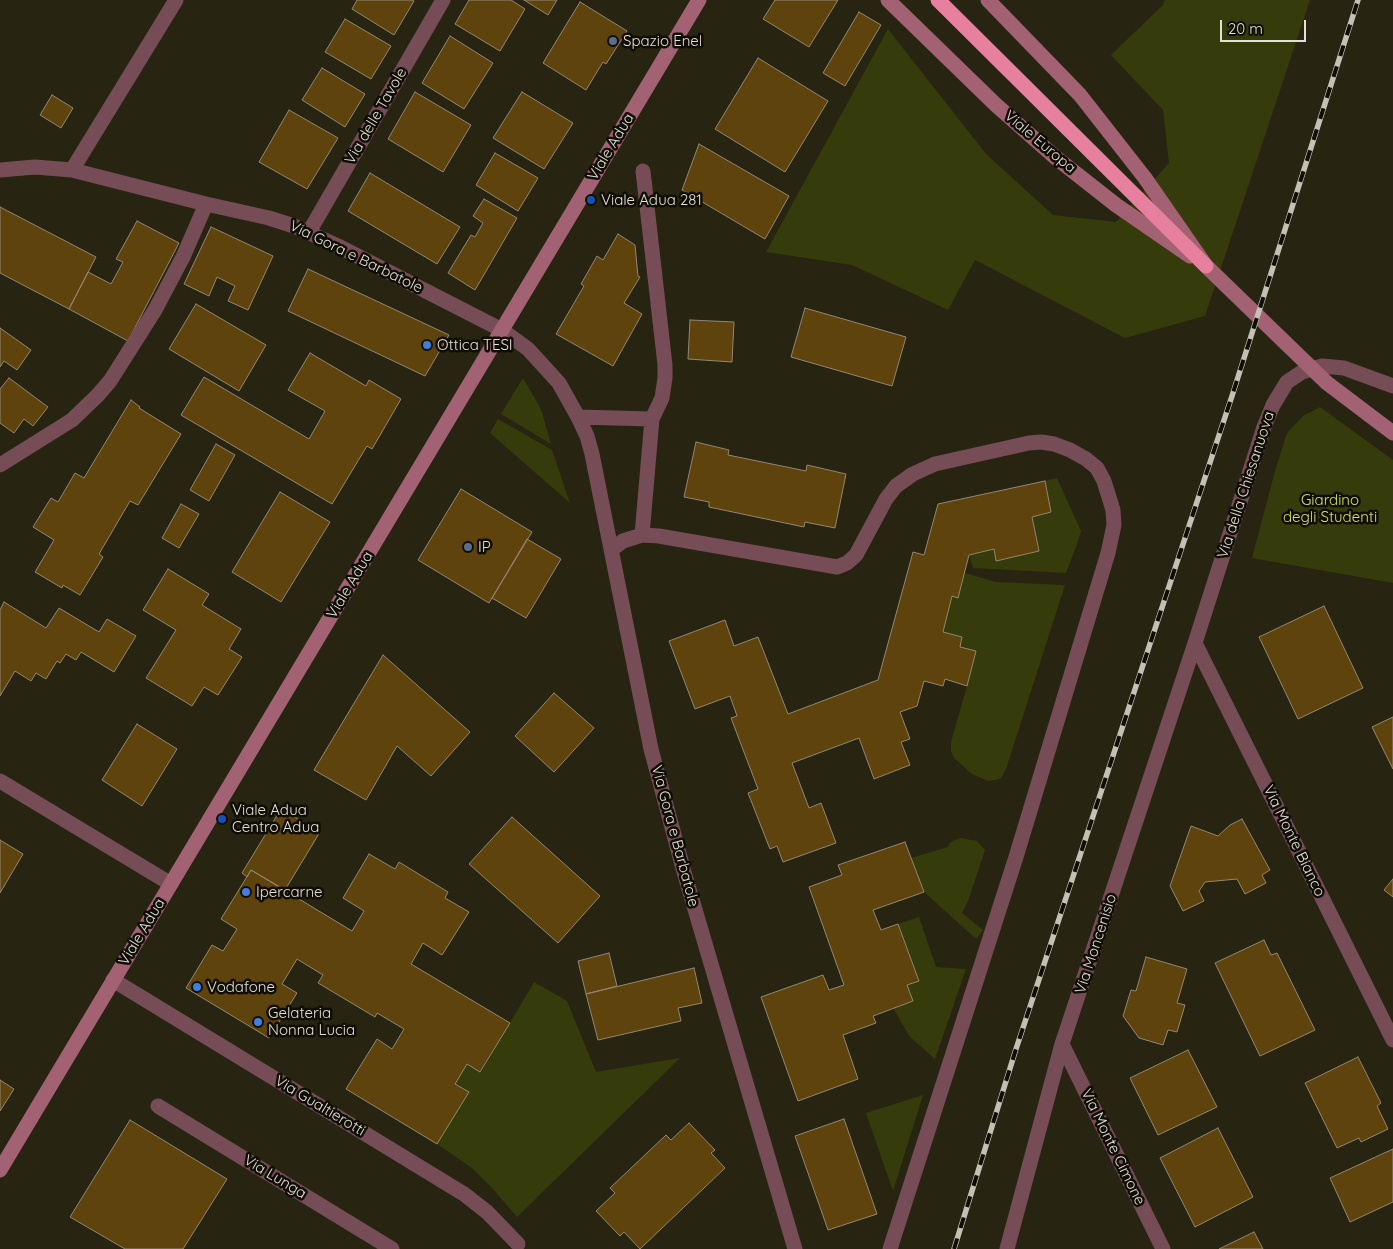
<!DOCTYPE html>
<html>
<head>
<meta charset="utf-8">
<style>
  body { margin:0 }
  #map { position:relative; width:1393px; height:1249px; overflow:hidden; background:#282412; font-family:Quicksand,sans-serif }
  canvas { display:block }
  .scale { position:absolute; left:1220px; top:20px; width:86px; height:22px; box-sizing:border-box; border:2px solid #e2e0d4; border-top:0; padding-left:6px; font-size:15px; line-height:18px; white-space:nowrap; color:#e2e0d4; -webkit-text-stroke:4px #0f0d06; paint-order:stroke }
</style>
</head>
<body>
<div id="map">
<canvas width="1393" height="1249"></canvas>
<div class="scale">20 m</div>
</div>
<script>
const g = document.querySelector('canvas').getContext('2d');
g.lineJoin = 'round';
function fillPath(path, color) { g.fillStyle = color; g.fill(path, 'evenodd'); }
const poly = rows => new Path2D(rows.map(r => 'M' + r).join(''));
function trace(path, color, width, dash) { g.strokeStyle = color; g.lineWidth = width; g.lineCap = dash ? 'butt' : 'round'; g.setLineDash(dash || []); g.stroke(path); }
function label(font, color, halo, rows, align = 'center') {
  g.font = font + ' Quicksand,sans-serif'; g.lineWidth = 5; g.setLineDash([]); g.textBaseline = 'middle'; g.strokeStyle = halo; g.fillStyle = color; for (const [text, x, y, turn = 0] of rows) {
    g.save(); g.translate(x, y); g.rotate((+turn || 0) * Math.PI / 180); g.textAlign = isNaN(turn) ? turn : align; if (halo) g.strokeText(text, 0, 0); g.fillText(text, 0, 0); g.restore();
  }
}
fillPath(poly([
  [1165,0,1310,0,1205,316,1125,338,975,260,948,310,852,265,766,252,888,29,986,154,1053,215,1116,222,1169,163,1163,110,1111,55,1163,5],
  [523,378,541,409,551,444,501,414],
  [1320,407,1393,460,1393,583,1252,558,1275,471,1287,433,1303,416],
  [498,419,552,450,570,503,490,433],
  [1057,478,1081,531,1077,544,1066,573,973,568,969,555,994,549,996,561,1039,551,1032,517,1051,512,1045,481],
  [965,573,996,582,1065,585,1006,769,1001,778,996,780,988,781,972,774,954,758,951,751,951,742,967,686,960,647,962,637,943,632,952,596,958,598],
  [960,838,977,841,985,850,968,901,962,913,983,930,977,938,974,937,924,892,911,858,948,847,951,842],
  [919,917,936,967,966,969,935,1059,910,1037,893,1008,913,1001,907,985,919,981,898,924],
  [534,982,567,1001,596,1072,680,1058,517,1217,493,1189,472,1168,437,1144,468,1092,455,1084,467,1064,481,1072],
  [923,1095,893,1191,866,1113]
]), '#363b0b');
const building = poly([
  [357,0,412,0,414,1,394,35,352,9,357,0],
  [469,0,511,0,525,9,500,51,455,24,469,0],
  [524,0,557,0,548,15,524,0],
  [775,0,838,0,809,47,763,19,775,0],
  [580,2,627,31,606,64,603,62,586,90,543,63,580,2],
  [859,12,881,25,845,86,823,73,859,12],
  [345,19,391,46,371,79,325,52,345,19],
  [450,36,493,63,464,109,422,83,450,36],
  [758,58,828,101,785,172,715,129,758,58],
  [322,68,365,94,345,127,302,100,322,68],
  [415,92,471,125,443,172,388,139,415,92],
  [522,92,573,123,544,169,493,138,522,92],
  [52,95,73,108,61,128,40,115,52,95],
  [289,110,338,138,307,189,259,162,289,110],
  [699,144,789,196,765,239,682,190,699,144],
  [495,153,538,178,518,211,476,185,495,153],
  [370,173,460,227,437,264,348,211,370,173],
  [484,199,517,218,475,290,448,273,471,235,475,237,483,223,473,216,484,199],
  [0,207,96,257,69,309,0,273,0,207],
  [137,221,179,243,128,341,69,309,88,272,111,284,123,262,116,259,137,221],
  [211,227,273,256,248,310,228,301,235,286,217,277,209,296,184,284,211,227],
  [618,234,635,245,638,276,640,277,624,303,642,314,613,366,556,334,584,286,581,284,597,256,603,260,618,234],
  [308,269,449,335,425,376,288,311,308,269],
  [196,304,266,345,239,391,169,349,196,304],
  [805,308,906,337,892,386,791,357,805,308],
  [690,320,734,322,732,362,688,359,690,320],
  [0,328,31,350,17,370,4,361,0,367,0,328],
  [310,353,366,386,369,380,401,399,372,449,367,446,332,504,181,415,204,377,309,439,325,411,288,390,310,353],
  [9,378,48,407,33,426,24,419,14,433,0,423,0,389,9,378],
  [131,400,140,407,139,408,181,434,138,505,130,501,99,554,103,557,80,595,63,585,62,588,35,572,54,540,33,527,51,498,58,502,75,473,84,478,131,400],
  [696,442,729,450,728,455,806,471,807,465,846,474,835,528,805,522,804,527,709,507,709,502,684,497,696,442],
  [216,444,235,455,209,501,190,490,216,444],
  [1045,481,1051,512,1032,517,1039,551,996,561,994,549,969,555,958,598,952,596,943,632,962,637,960,647,976,651,967,686,945,679,943,686,924,681,917,706,900,712,910,739,901,742,910,765,874,779,859,738,792,763,809,808,821,803,836,843,783,862,777,846,770,849,748,793,758,789,731,718,737,716,730,696,695,709,669,641,725,620,734,646,758,637,788,714,878,680,913,552,924,555,938,504,1045,481],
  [461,489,532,532,489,603,418,560,461,489],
  [280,492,330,522,281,602,232,572,280,492],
  [181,504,199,514,179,548,162,538,181,504],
  [527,539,561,559,526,618,492,598,527,539],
  [168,569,209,594,202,605,241,629,229,649,242,657,218,695,204,687,192,706,146,678,176,630,143,610,168,569],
  [4,602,46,628,59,608,99,632,107,619,136,636,114,672,81,652,76,660,66,654,60,663,57,661,46,679,36,673,31,681,15,671,0,696,0,610,4,602],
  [1324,606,1363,688,1298,719,1259,637,1324,606],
  [383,655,470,732,431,776,397,746,366,800,314,770,383,655],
  [554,693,594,728,554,772,515,736,554,693],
  [1393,717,1393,769,1372,727,1393,717],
  [137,724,177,749,142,806,102,780,137,724],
  [281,809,320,832,285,890,251,870,247,877,242,873,281,809],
  [512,817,600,896,558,943,469,864,512,817],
  [1242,819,1270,870,1262,875,1266,883,1245,894,1237,879,1205,882,1199,891,1204,901,1183,911,1170,886,1191,826,1218,836,1230,825,1242,819],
  [0,840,23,854,0,893,0,840],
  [905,842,924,892,873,910,881,930,898,924,919,981,907,985,913,1001,873,1016,876,1023,843,1035,858,1079,798,1101,761,997,823,975,829,990,844,985,809,887,842,875,838,865,905,842],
  [369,854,395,869,399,862,448,892,445,898,469,912,442,955,423,943,411,964,510,1023,480,1072,467,1064,455,1084,469,1092,437,1144,346,1089,377,1039,392,1049,404,1029,377,1013,375,1017,318,983,323,975,297,959,282,984,297,993,269,1038,186,988,212,945,223,951,237,929,221,919,251,870,352,931,364,911,343,898,369,854],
  [1393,879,1393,897,1384,890,1393,879],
  [1264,940,1271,955,1277,953,1315,1030,1260,1056,1215,963,1264,940],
  [609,953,617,986,586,994,578,961,609,953],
  [1146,957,1187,969,1177,1003,1185,1005,1177,1032,1168,1030,1163,1045,1139,1038,1123,1016,1131,990,1136,991,1146,957],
  [694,968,702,1003,678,1008,681,1021,598,1040,586,994,694,968],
  [1188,1050,1217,1107,1158,1135,1130,1078,1188,1050],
  [1358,1057,1381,1103,1377,1106,1388,1129,1361,1142,1359,1138,1337,1148,1305,1083,1358,1057],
  [0,1080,14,1089,0,1111,0,1080],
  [844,1119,877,1214,828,1230,795,1136,844,1119],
  [130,1120,227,1179,183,1249,125,1249,70,1217,130,1120],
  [689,1123,715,1150,711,1153,725,1168,640,1249,624,1232,620,1236,596,1211,615,1193,610,1188,666,1135,671,1140,689,1123],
  [1218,1128,1253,1197,1195,1227,1160,1158,1218,1128],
  [1393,1149,1393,1202,1350,1222,1330,1178,1393,1149],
  [1254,1232,1263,1249,1219,1249,1254,1232]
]);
fillPath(building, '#5f430c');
trace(building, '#938774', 1);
trace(poly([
  [0,170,35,167,72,170,206,204,269,218,294,226,338,246,502,330,528,349,559,383,578,417,587,436,592,454,651,749,684,872,795,1249],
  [72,170,176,0],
  [309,232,443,0],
  [578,417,652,419,662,398,665,378,665,365,643,171],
  [0,465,72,420,98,395,110,381,155,310,183,257,206,204],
  [642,535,652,419],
  [611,550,623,541,642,535,659,536,837,567,847,563,856,555,886,499,896,486,913,474,935,464,1029,443,1041,442,1054,444,1070,450,1086,459,1097,468,1104,481,1113,510,1114,525,1108,553,1016,857,890,1249],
  [1195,643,1393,1040],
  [0,781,171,884],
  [113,980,464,1194,487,1212,518,1244],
  [1062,1044,1163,1249],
  [158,1106,392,1249],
  [1007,1249,1062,1044,1195,643,1264,427,1273,405,1287,382,1302,372,1322,366,1344,368,1393,386]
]), '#764c57', 15);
trace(poly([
  [888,0,996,105,1055,157,1116,205,1190,256],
  [988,0,1080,95,1145,178,1206,266,1327,383,1393,433],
  [0,1170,699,0]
]), '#a36174', 15);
trace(poly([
  [938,0,1206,266]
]), '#e6809e', 15);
const rail = poly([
  [954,1249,1016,1049,1232,396,1358,0]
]);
trace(rail, '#c4c1b4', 5.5);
trace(rail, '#0f0d06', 4, [11]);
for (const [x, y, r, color] of [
  [613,41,5,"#5c6f8a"],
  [591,200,5,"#1a4fb4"],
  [427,345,5,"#3f7fe0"],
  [468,547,5,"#5c6f8a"],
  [222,819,5,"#1a4fb4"],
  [246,892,5,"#3f7fe0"],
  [197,987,5,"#3f7fe0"],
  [258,1022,5,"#3f7fe0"]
]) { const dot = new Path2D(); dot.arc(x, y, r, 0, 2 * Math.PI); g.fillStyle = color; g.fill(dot); trace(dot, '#0f0d06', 2); }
label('15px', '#e2e0d4', '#0f0d06', [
  ["Spazio Enel",623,41],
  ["Viale Adua 281",601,200],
  ["Ottica TESI",437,345],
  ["IP",478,547],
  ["Viale Adua",232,810],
  ["Centro Adua",232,827],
  ["Ipercarne",256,892],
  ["Vodafone",207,987],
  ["Gelateria",268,1013],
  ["Nonna Lucia",268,1030]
], 'left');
label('15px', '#e2e0d4', '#0f0d06', [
  ["Via delle Tavole",376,116,-60],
  ["Viale Europa",1040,142,40],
  ["Viale Adua",611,147,-59],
  ["Via Gora e Barbatole",356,257,26],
  ["Via della Chiesanuova",1246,485,-72],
  ["Viale Adua",350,585,-59],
  ["Via Gora e Barbatole",675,836,75],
  ["Via Monte Bianco",1294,841,64],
  ["Viale Adua",142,932,-59],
  ["Via Moncenisio",1096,944,-72],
  ["Via Gualtierotti",320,1106,31],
  ["Via Monte Cimone",1113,1147,64],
  ["Via Lunga",275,1177,31]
]);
label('15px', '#d1e25b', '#0f0d06', [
  ["Giardino",1330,500],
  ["degli Studenti",1330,517]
]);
</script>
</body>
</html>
